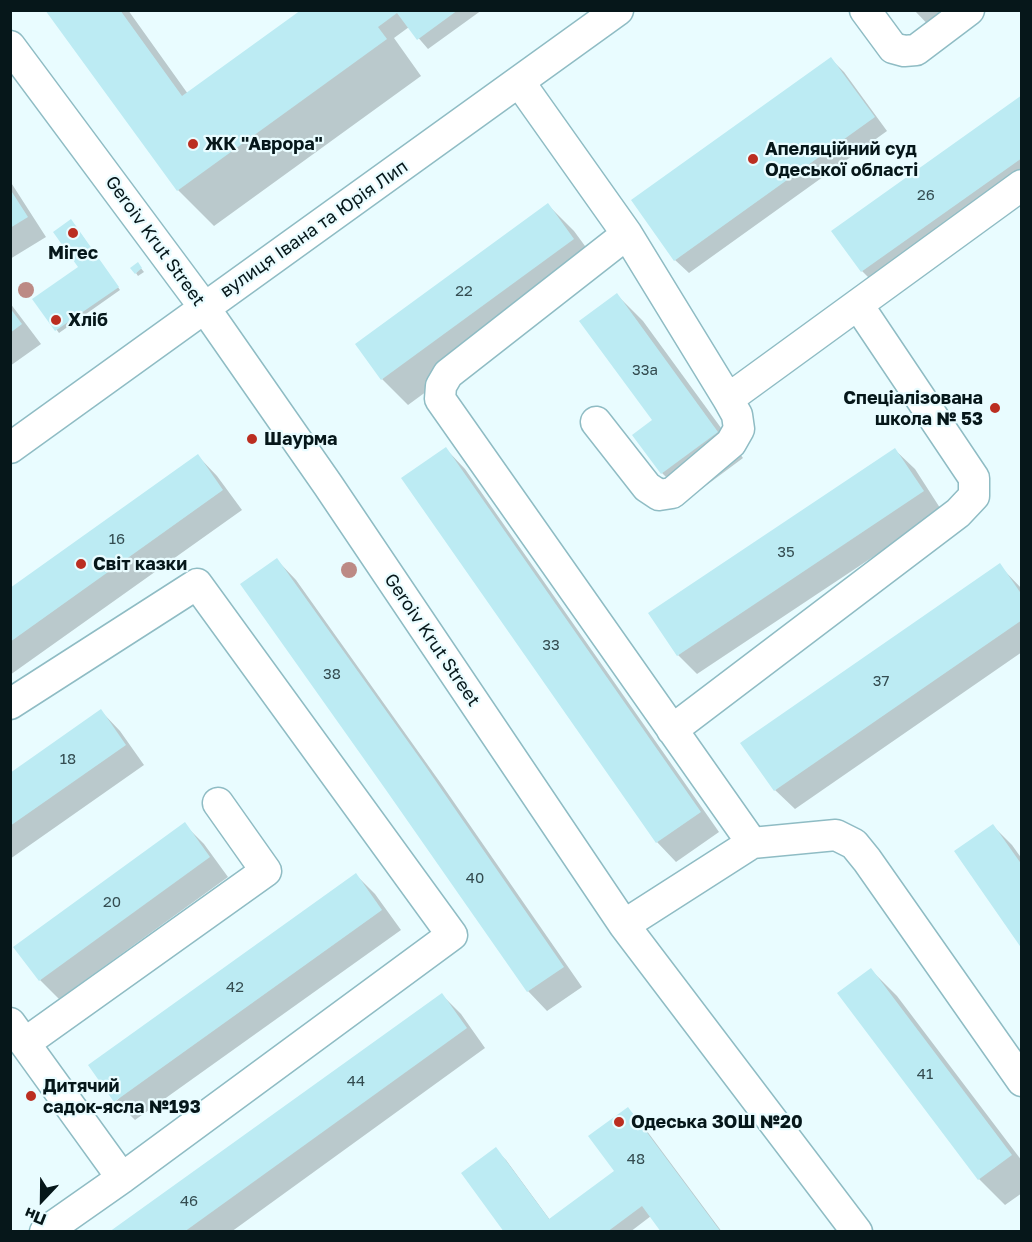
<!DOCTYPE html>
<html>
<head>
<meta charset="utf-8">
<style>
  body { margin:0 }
  #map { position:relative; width:1032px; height:1242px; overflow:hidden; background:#e9fcff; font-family:"Golos Text",sans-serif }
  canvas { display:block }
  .frame { position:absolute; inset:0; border:12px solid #06171a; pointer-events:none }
  .north { position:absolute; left:12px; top:1170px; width:60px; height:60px; -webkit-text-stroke:4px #e9fcff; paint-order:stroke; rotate:202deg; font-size:16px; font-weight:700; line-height:24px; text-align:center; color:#06171a }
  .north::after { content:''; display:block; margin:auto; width:21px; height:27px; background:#06171a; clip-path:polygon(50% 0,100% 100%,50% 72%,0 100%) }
</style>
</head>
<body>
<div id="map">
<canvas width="1032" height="1242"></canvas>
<div class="frame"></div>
<div class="north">Пн</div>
</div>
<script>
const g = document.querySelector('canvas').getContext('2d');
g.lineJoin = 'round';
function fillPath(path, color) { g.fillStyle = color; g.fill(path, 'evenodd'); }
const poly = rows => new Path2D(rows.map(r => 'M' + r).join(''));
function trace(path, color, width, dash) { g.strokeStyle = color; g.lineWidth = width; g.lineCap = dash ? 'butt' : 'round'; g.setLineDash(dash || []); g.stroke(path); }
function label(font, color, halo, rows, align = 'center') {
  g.font = font + ' "Golos Text",sans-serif'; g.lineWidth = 4.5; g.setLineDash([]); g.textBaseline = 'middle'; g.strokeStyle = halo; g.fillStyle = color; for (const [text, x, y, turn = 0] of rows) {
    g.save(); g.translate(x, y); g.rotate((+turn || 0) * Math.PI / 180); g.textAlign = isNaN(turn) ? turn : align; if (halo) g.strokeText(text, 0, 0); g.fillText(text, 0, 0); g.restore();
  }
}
fillPath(poly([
  [47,10,128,10,188,94,303,10,482,10,428,49,409,27,394,38,421,76,214,226,178,190],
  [914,10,972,10,938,35],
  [831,59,844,72,887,131,689,273,675,260,633,201],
  [1022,97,1022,203,888,297,862,271,833,231],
  [10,181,46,237,10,259],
  [548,205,574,231,599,265,408,405,382,379],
  [74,224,120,290,59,333,34,299,80,268],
  [140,267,144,272,138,276,136,273],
  [617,295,643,321,743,458,688,499,662,473,654,420],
  [10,303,41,344,10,366],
  [446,449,465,469,719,832,676,862,657,842],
  [895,450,915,469,942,511,697,674,678,655],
  [198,456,217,476,242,510,10,675,10,590],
  [277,560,296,580,442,785,582,987,547,1011,528,991],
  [999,565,1022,589,1022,652,795,809,775,790],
  [101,711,120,731,144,765,10,859,10,775],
  [184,824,204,844,228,877,59,999,40,980],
  [993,826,1012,845,1022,859,1022,946],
  [356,875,375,894,401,930,135,1120,116,1101],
  [871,970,897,996,1022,1161,1022,1193,1005,1205,979,1179,839,993],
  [442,995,461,1014,485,1048,231,1232,112,1232],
  [628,1109,638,1119,722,1232,663,1232,651,1216,630,1232,505,1232,495,1149,506,1160,550,1220,616,1171]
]), '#0003');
fillPath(poly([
  [45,10,120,10,182,96,301,10,458,10,417,40,397,13,378,27,387,39,177,191],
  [831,57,875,117,674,261,631,200],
  [1022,95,1022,158,861,272,831,231],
  [10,189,28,217,10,228],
  [548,203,574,239,381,380,355,344],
  [71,219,119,287,55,331,32,299,78,267,53,232],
  [138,262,142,268,135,274,130,268],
  [617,293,718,432,661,474,632,435,652,420,579,321],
  [10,308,22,324,10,333],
  [446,447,701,812,656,843,401,478],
  [895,448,924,491,677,656,648,613],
  [198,454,223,490,10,642,10,588],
  [277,558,424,764,564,967,527,992,386,790,240,584],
  [1000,563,1022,595,1022,620,774,791,740,743],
  [101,709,126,745,10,826,10,773],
  [185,822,210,857,39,981,13,947],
  [993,824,1022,865,1022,949,954,851],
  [356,873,382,910,114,1102,88,1065],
  [871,968,1012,1155,978,1180,837,993],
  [442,993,467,1028,184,1232,109,1232],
  [628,1107,721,1232,661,1232,642,1206,607,1232,504,1232,461,1173,496,1147,549,1219,614,1171,588,1136]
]), '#bcebf3');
const minor = poly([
  [865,10,893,48,904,51,916,50,969,10],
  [10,46,204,307,328,485,624,925,857,1232],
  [520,83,627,234,728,399,737,415,739,429,731,443,672,493,659,495,647,487,596,422],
  [627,234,448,374,441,386,440,399,752,843],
  [728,399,1022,185],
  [10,448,618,10],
  [10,704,197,584,452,935,122,1178,45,1232],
  [672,730,958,513,974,496,974,478,858,305],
  [624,925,752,843,836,835,854,844,867,860,1022,1081],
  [10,1023,122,1178],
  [25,1043,266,871,218,803]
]);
trace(minor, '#8fbcc4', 33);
trace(minor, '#fff', 30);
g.fillStyle = '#bc8a85';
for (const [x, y] of [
  [26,290],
  [349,570]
]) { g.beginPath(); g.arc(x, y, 8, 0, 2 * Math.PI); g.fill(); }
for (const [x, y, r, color] of [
  [193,144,6,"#bb2e21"],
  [753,159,6,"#bb2e21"],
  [73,233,6,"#bb2e21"],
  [56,320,6,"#bb2e21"],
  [995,408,6,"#bb2e21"],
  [252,439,6,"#bb2e21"],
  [81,564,6,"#bb2e21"],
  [31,1096,6,"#bb2e21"],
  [619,1122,6,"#bb2e21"]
]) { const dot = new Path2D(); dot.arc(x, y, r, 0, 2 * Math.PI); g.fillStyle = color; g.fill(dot); trace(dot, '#e9fcff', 2); }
label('15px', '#344c50', null, [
  ["26",926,195],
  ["22",464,291],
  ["33а",645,370],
  ["16",117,539],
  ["35",786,552],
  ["33",551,645],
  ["38",332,674],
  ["37",881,681],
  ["18",68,759],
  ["40",475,878],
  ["20",112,902],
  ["42",235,987],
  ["41",925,1074],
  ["44",356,1081],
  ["48",636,1159],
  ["46",189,1201]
]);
label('bold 18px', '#06171a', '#e9fcff', [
  ["ЖК \"Аврора\"",205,144],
  ["Апеляційний суд",765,149],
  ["Одеської області",765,170],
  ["Мігес",73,253,"center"],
  ["Хліб",68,320],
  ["Спеціалізована",983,398,"right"],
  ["школа № 53",983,419,"right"],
  ["Шаурма",264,439],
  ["Світ казки",93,564],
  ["Дитячий",43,1086],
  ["садок-ясла №193",43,1107],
  ["Одеська ЗОШ №20",631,1122]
], 'left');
label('18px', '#06171a', '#e9fcff', [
  ["вулиця Івана та Юрія Лип",314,229,-35],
  ["Geroiv Krut Street",155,241,54],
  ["Geroiv Krut Street",432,640,56]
]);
</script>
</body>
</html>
